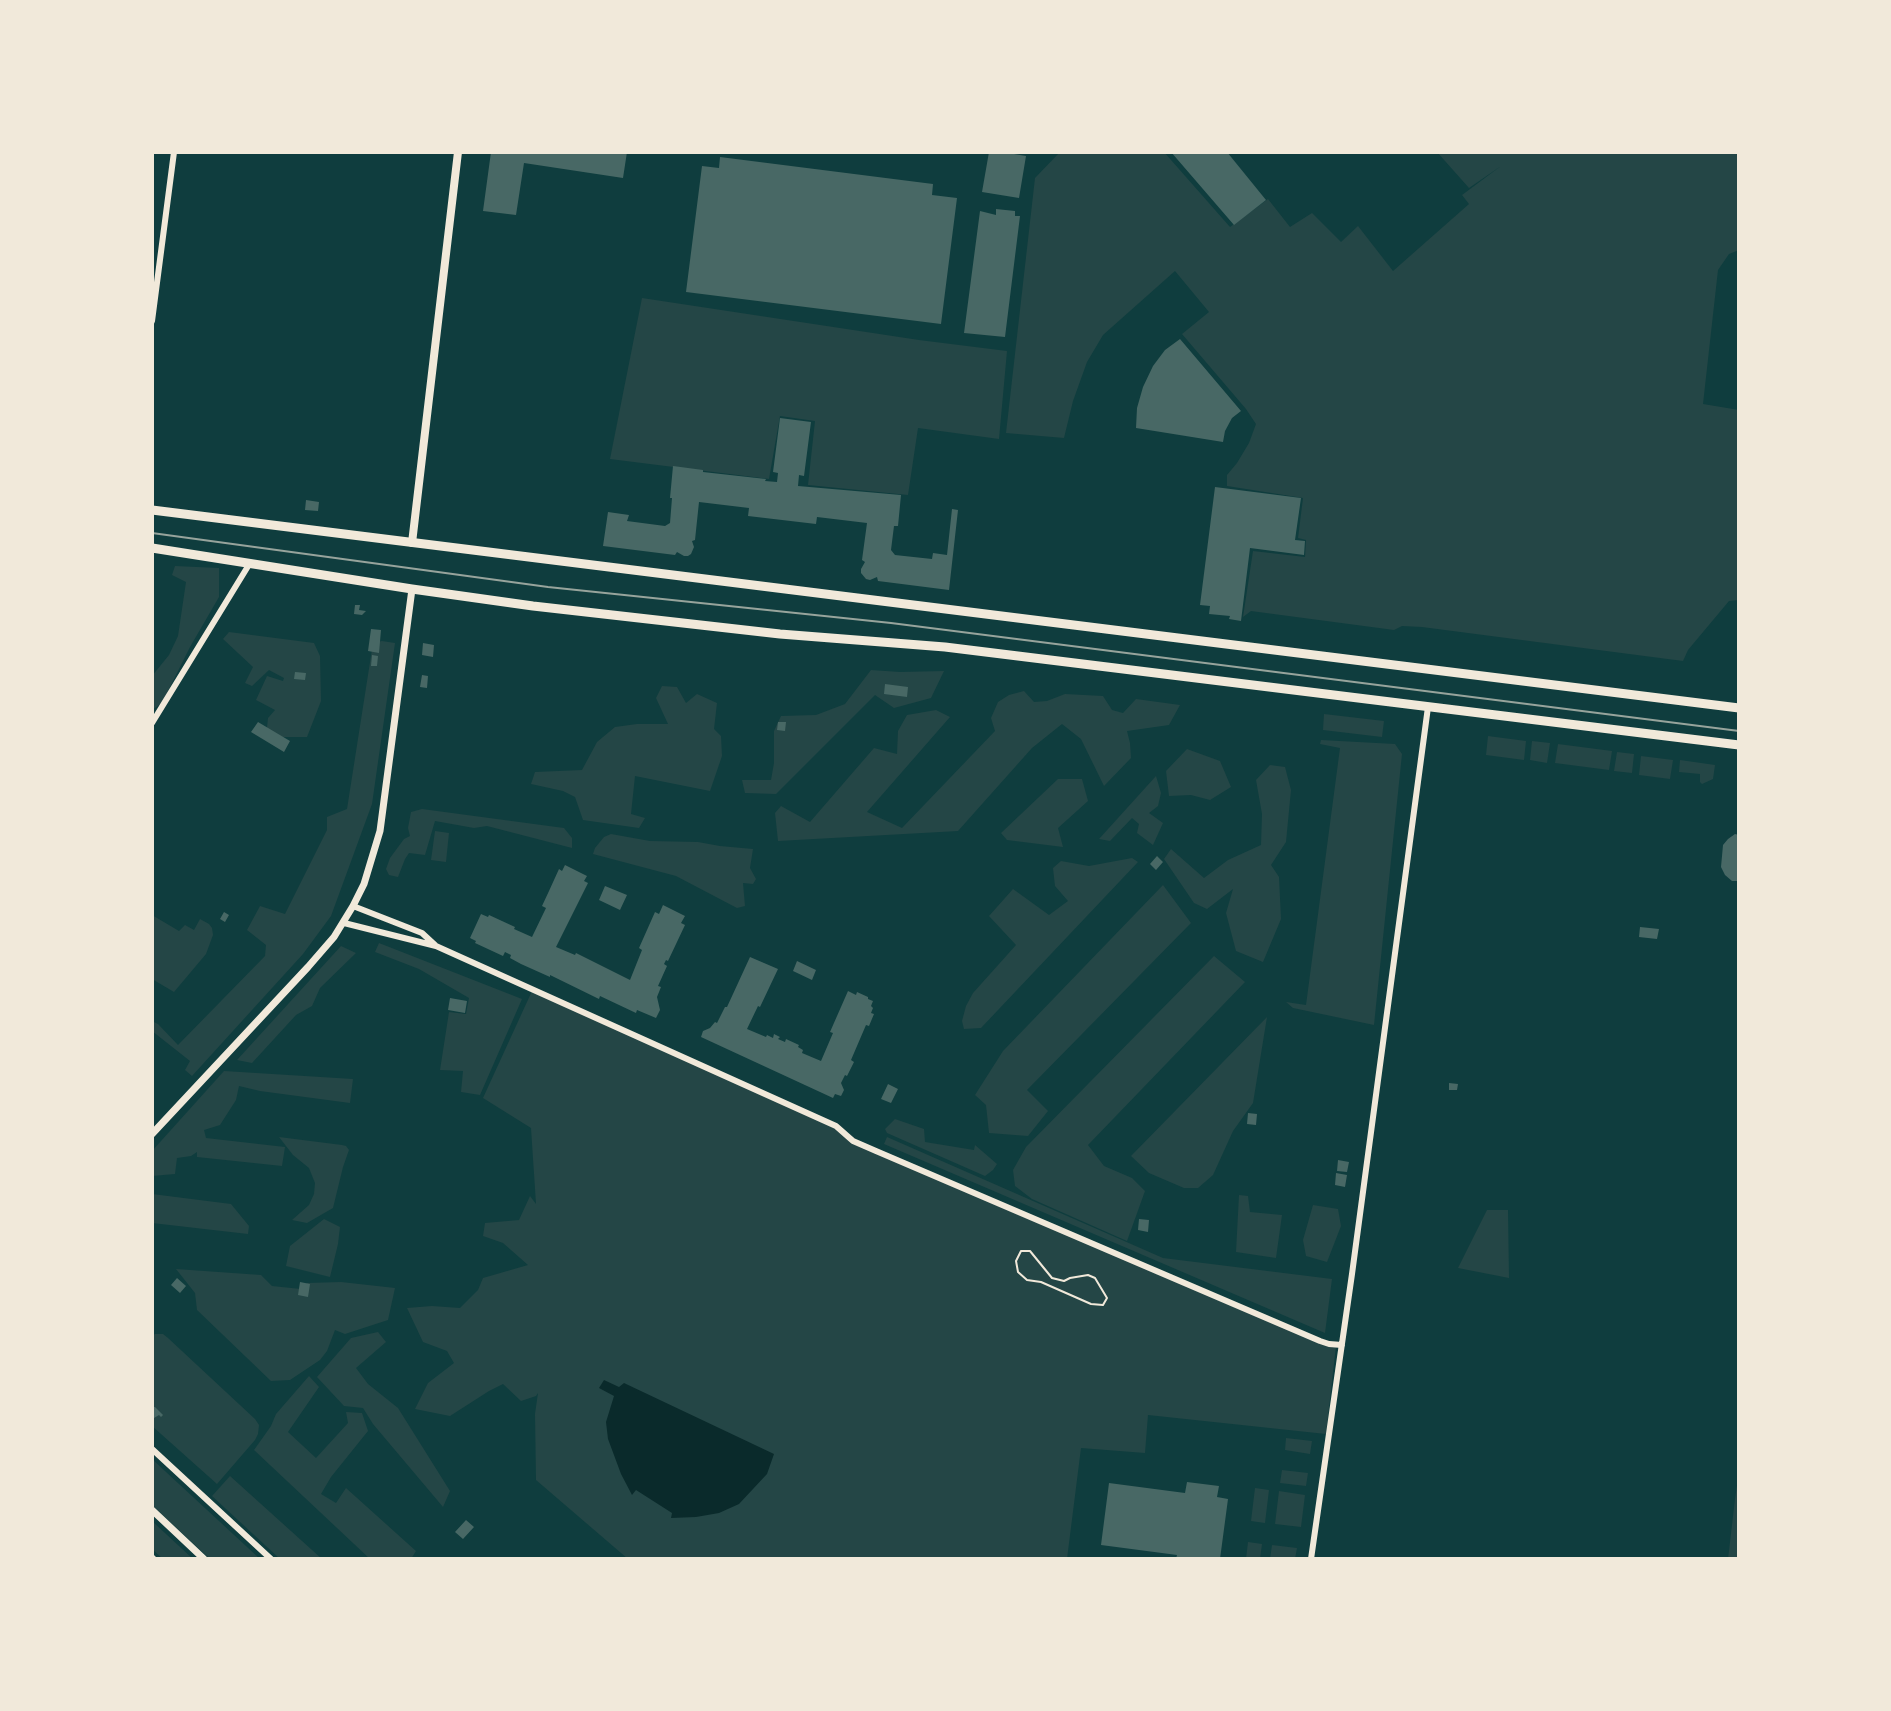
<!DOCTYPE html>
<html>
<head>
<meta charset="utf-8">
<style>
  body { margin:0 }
  #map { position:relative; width:1891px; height:1711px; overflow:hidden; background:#0f3d3e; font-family:Arial,sans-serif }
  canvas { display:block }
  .frame { position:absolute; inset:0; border:154px solid #f1e9da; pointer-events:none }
</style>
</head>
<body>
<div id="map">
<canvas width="1891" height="1711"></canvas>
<div class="frame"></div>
</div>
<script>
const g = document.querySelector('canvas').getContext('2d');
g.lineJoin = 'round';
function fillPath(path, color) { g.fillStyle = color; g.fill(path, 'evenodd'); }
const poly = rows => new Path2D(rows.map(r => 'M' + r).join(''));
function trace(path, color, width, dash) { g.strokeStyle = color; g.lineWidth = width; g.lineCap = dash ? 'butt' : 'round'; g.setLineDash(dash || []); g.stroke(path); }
fillPath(poly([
  [1060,152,1164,152,1230,227,1268,199,1290,227,1312,213,1341,242,1358,226,1393,271,1469,204,1462,195,1501,166,1469,188,1437,152,1739,152,1739,250,1729,254,1718,270,1703,404,1739,410,1739,600,1729,601,1688,650,1683,661,1422,627,1402,626,1394,630,1251,611,1243,617,1253,551,1305,557,1306,540,1298,538,1303,498,1227,486,1227,475,1237,463,1249,443,1256,424,1246,409,1182,334,1209,312,1175,271,1103,335,1087,362,1073,401,1064,438,1006,433,1035,178],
  [642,298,919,340,1007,351,999,439,918,428,908,495,808,485,815,421,780,416,769,479,610,459],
  [175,566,219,568,219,597,190,647,162,703,152,710,152,676,169,655,178,636,186,582,172,575],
  [229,632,314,643,320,656,321,701,307,737,266,737,268,718,275,710,256,700,267,676,283,681,284,678,269,670,252,686,245,683,253,667,223,639],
  [382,641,395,643,372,804,331,916,303,954,192,1076,185,1070,190,1061,152,1031,152,1021,158,1024,178,1045,265,956,266,945,247,930,260,906,285,914,327,830,327,817,347,809,373,643],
  [871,670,900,672,944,671,931,698,894,708,875,695,776,794,745,793,742,780,771,780,774,763,774,731,781,716,816,715,845,704],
  [662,686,677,687,686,703,697,694,717,703,714,729,721,736,722,756,710,791,635,776,631,814,645,818,639,828,583,820,575,797,563,791,531,784,535,772,582,770,597,742,615,727,637,724,668,724,656,698],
  [1024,691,1034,702,1047,701,1065,694,1103,696,1112,710,1123,713,1136,699,1180,705,1169,725,1127,731,1130,743,1131,758,1104,786,1081,739,1062,724,1032,748,958,831,778,841,775,813,781,806,810,822,874,748,897,754,898,731,907,715,936,710,950,717,867,812,902,828,995,731,991,718,998,702,1009,695],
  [1324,714,1384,721,1382,737,1323,730],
  [1488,736,1526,741,1524,760,1486,755],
  [1321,740,1395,744,1402,754,1374,1025,1293,1008,1286,1002,1306,1005,1340,748,1320,744],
  [1532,741,1550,743,1547,763,1530,760],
  [1558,744,1612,751,1609,770,1555,763],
  [1187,749,1220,761,1231,787,1210,800,1191,795,1169,796,1166,771],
  [1617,752,1634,754,1632,773,1614,771],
  [1641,756,1673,760,1670,779,1639,775],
  [1680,760,1715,765,1713,779,1702,784,1700,782,1700,774,1679,772],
  [1270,765,1285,767,1291,790,1286,842,1271,865,1279,877,1281,919,1263,962,1236,951,1226,913,1233,889,1207,909,1194,903,1164,859,1171,849,1204,878,1228,860,1261,845,1262,814,1256,780],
  [1156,776,1161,793,1158,806,1149,813,1163,823,1153,845,1137,833,1139,824,1132,818,1110,841,1099,839],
  [1058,779,1082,779,1088,801,1058,828,1063,847,1007,840,1001,833],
  [422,809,564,828,572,838,572,848,487,826,474,828,435,821,425,855,409,853,405,859,398,877,389,875,386,869,390,858,404,839,410,836,408,828,411,812],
  [435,831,449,833,446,862,431,860],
  [611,834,650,841,698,842,720,846,753,849,750,868,756,879,753,884,743,883,745,906,737,908,676,876,593,854,595,848,604,837],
  [1132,858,1138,862,981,1028,964,1029,962,1021,966,1006,973,993,1016,945,989,916,1013,889,1049,915,1068,901,1055,886,1053,868,1061,861,1089,866],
  [1163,885,1191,923,1027,1090,1048,1111,1028,1136,989,1133,986,1105,975,1095,1003,1051],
  [152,915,179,931,185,925,194,930,200,919,209,924,212,928,213,935,206,954,174,992,152,979],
  [379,943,522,999,480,1095,461,1092,463,1071,440,1070,449,1012,466,1014,469,998,419,969,375,952],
  [341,946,356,953,320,988,312,1006,296,1015,252,1063,237,1060],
  [1214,956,1245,982,1088,1145,1104,1166,1132,1178,1145,1191,1127,1241,1032,1199,1015,1186,1013,1170,1026,1147],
  [532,991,836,1127,853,1142,1336,1346,1326,1434,1148,1415,1145,1453,1081,1448,1067,1559,628,1559,536,1480,535,1414,538,1393,536,1396,521,1401,503,1384,489,1391,450,1416,415,1409,428,1383,454,1363,447,1351,423,1342,407,1308,432,1306,460,1308,478,1290,483,1278,528,1265,503,1243,483,1236,485,1223,519,1220,530,1196,536,1204,531,1128,483,1098],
  [1267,1017,1253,1103,1233,1131,1213,1175,1198,1188,1184,1188,1149,1173,1131,1156],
  [224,1071,353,1079,350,1103,260,1091,239,1086,236,1100,220,1125,204,1130,206,1138,285,1147,282,1166,197,1157,197,1152,191,1156,177,1158,175,1174,152,1176,152,1151],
  [895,1119,924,1129,925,1142,974,1150,975,1145,997,1164,993,1170,985,1176,887,1133,885,1129],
  [279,1137,342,1145,346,1146,349,1150,343,1167,333,1208,307,1223,292,1220,309,1205,314,1194,315,1183,309,1168,293,1155],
  [887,1137,1163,1258,1332,1279,1325,1333,884,1144],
  [152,1194,231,1204,249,1226,248,1234,152,1223],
  [1239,1195,1248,1196,1250,1212,1282,1215,1276,1258,1236,1252],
  [1313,1205,1338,1209,1341,1226,1327,1262,1306,1256,1303,1240],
  [1487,1210,1508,1210,1509,1278,1458,1268],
  [324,1219,340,1227,338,1244,330,1277,286,1266,290,1246],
  [176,1269,261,1275,272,1286,301,1289,307,1283,341,1282,395,1288,388,1320,345,1334,335,1330,327,1351,320,1360,290,1380,271,1381,197,1310,195,1293],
  [378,1332,386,1342,356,1368,368,1384,398,1408,450,1491,443,1507,373,1424,363,1408,344,1406,317,1377,351,1338],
  [155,1334,163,1334,168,1338,255,1419,259,1425,258,1434,255,1440,217,1484,152,1426,152,1336],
  [309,1376,319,1387,288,1432,316,1458,348,1423,346,1412,362,1413,368,1431,331,1477,321,1494,336,1503,346,1488,416,1551,411,1559,370,1559,254,1450,271,1426,276,1414],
  [1286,1438,1312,1441,1310,1454,1285,1450],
  [152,1459,260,1559,210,1559,152,1505],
  [1282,1470,1308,1473,1306,1486,1280,1483],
  [1739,1472,1739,1559,1728,1559,1735,1499],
  [230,1476,322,1559,280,1559,212,1496],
  [1255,1488,1269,1490,1265,1523,1251,1521],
  [1279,1491,1305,1495,1301,1527,1275,1524],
  [152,1521,193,1559,163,1559,152,1549],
  [1248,1542,1262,1544,1260,1559,1246,1559],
  [1272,1545,1297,1548,1295,1559,1270,1559]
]), '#244646');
fillPath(poly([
  [604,1380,619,1387,624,1383,774,1454,767,1474,739,1504,719,1513,696,1517,671,1518,672,1513,636,1490,632,1495,621,1474,608,1439,606,1422,614,1396,599,1388]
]), '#0a2a2b');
fillPath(poly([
  [491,152,627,152,623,178,524,163,516,215,483,211],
  [989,152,1002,152,1026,156,1019,198,982,192],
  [1171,152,1227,152,1266,200,1234,225],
  [720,157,933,184,932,195,957,198,941,324,686,292,702,166,719,168],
  [996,209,1015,211,1015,216,1020,216,1005,337,964,333,980,211,996,215],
  [1180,339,1241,411,1232,418,1225,431,1223,442,1136,428,1137,408,1143,387,1153,366,1165,350],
  [780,418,811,422,804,476,799,475,798,486,901,495,898,526,894,526,891,550,895,555,932,559,933,553,947,555,952,509,958,510,949,590,878,581,877,577,870,580,866,579,861,573,861,569,865,562,862,560,867,523,817,517,816,524,748,516,749,508,699,502,695,540,692,541,694,547,691,554,688,556,684,556,677,552,675,555,603,546,608,512,629,515,627,521,665,526,670,523,672,498,670,498,673,466,703,470,703,472,766,479,765,481,777,482,778,473,773,472],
  [1215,487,1301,498,1295,540,1305,541,1304,555,1250,548,1241,621,1229,619,1230,616,1209,614,1210,606,1200,605],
  [306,500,319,502,318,511,305,510],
  [355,605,360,605,359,610,366,611,362,615,354,614],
  [371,629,381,630,379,653,368,651],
  [423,643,434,645,433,657,422,655],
  [372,655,378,656,377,666,371,666],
  [295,672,306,673,305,680,294,679],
  [422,675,428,676,427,688,420,687],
  [885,684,908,687,907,697,884,694],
  [258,722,290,741,284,752,251,732],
  [778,722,786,722,785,731,777,730],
  [1735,834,1739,835,1739,881,1732,881,1725,875,1721,867,1723,845,1728,839],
  [1157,856,1163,862,1156,870,1150,864],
  [565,865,587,876,584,881,588,883,556,947,575,955,576,953,630,980,642,950,639,948,655,912,659,914,663,905,685,916,681,923,685,925,668,961,666,960,664,964,667,966,658,986,661,987,657,997,660,1010,656,1018,637,1010,636,1013,600,996,599,999,550,975,550,977,521,964,510,958,511,955,505,952,503,956,475,943,476,941,470,938,481,914,488,917,489,915,515,927,514,929,532,937,546,908,542,906,549,891,559,869,562,871],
  [605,886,627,895,620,910,599,900],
  [224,912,229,915,225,922,220,919],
  [1640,927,1659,929,1657,939,1639,937],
  [750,957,778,969,760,1007,758,1006,747,1029,766,1037,767,1035,773,1038,774,1034,780,1037,778,1039,785,1042,786,1039,799,1045,798,1047,803,1050,802,1053,821,1061,833,1033,830,1032,848,991,856,995,857,992,868,997,868,999,873,1001,871,1006,873,1008,871,1013,874,1014,869,1026,866,1025,851,1060,854,1062,847,1076,845,1075,841,1083,844,1090,841,1096,835,1094,833,1098,701,1037,703,1031,710,1028,715,1022,717,1023,725,1007,727,1007],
  [797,961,816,970,812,980,793,971],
  [450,998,467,1001,465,1013,448,1010],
  [1449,1083,1458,1084,1457,1090,1449,1090],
  [888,1084,898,1089,891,1103,881,1099],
  [1248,1113,1257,1114,1256,1125,1247,1124],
  [1338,1160,1349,1162,1347,1172,1337,1171],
  [1336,1173,1347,1175,1345,1187,1335,1185],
  [1139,1219,1149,1220,1148,1232,1138,1230],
  [177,1278,186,1286,180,1293,171,1285],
  [300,1282,310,1284,308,1297,298,1295],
  [152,1407,155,1407,163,1415,161,1417,159,1415,154,1418,152,1416],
  [1187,1482,1219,1486,1217,1497,1228,1499,1220,1559,1176,1559,1177,1555,1101,1545,1109,1483,1185,1493],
  [466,1520,474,1527,463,1539,455,1532]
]), '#486865');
trace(poly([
  [1021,1251,1030,1251,1052,1278,1064,1281,1070,1278,1088,1275,1095,1278,1107,1298,1103,1305,1091,1304,1041,1282,1027,1280,1018,1272,1016,1261,1021,1251]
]), '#f1e9da', 2);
trace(poly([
  [152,321,174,152],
  [152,723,250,563],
  [353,906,422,933,435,945],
  [344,923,436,946,836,1126,853,1141,876,1151,1320,1341,1329,1344,1342,1345],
  [152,1449,271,1559],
  [1311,1559,1352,1274,1428,707]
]), '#f1e9da', 6);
trace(poly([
  [152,1134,308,967,334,937,353,906,364,884,380,831,412,589],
  [152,1510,204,1559],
  [152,1558,153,1559]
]), '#f1e9da', 7);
trace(poly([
  [412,543,458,152]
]), '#f1e9da', 8);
trace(poly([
  [152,510,1739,708],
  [152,548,412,589,533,606,780,634,945,647,1739,745]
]), '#f1e9da', 9);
trace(poly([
  [152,533,548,587,891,623,1739,731]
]), '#97a49c', 2);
</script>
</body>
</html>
